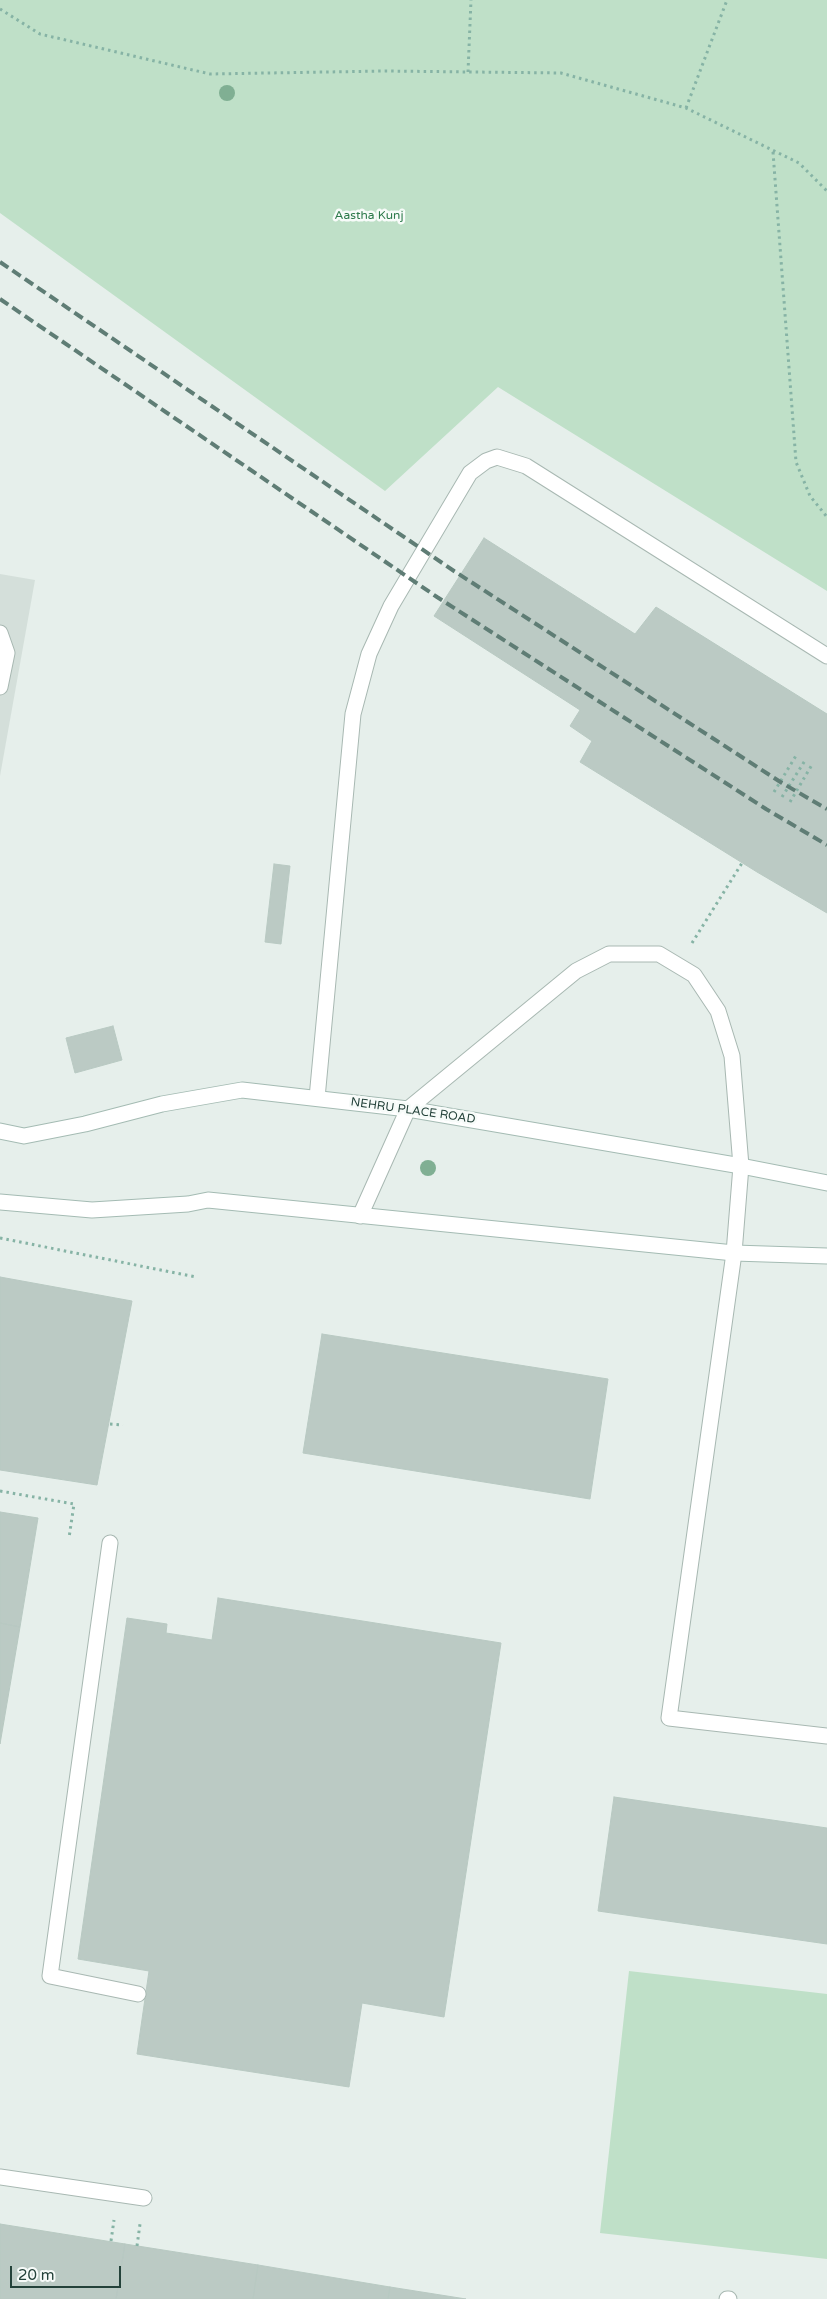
<!DOCTYPE html>
<html>
<head>
<meta charset="utf-8">
<style>
  body { margin:0 }
  #map { position:relative; width:827px; height:2299px; overflow:hidden; background:#e6efeb; font-family:"Varela Round",sans-serif }
  canvas { display:block }
  .scale { position:absolute; left:10px; top:2266px; width:111px; height:22px; box-sizing:border-box; border:2px solid #24423a; border-top:0; padding-left:6px; font-size:15px; line-height:18px; white-space:nowrap; color:#24423a; -webkit-text-stroke:4px #f7fbf9; paint-order:stroke }
</style>
</head>
<body>
<div id="map">
<canvas width="827" height="2299"></canvas>
<div class="scale">20 m</div>
</div>
<script>
const g = document.querySelector('canvas').getContext('2d');
g.lineJoin = 'round';
function fillPath(path, color) { g.fillStyle = color; g.fill(path, 'evenodd'); }
const poly = rows => new Path2D(rows.map(r => 'M' + r).join(''));
function trace(path, color, width, dash) { g.strokeStyle = color; g.lineWidth = width; g.lineCap = dash ? 'butt' : 'round'; g.setLineDash(dash || []); g.stroke(path); }
function label(font, color, halo, rows, align = 'center') {
  g.font = font + ' "Varela Round",sans-serif'; g.lineWidth = 5; g.setLineDash([]); g.textBaseline = 'middle'; g.strokeStyle = halo; g.fillStyle = color; for (const [text, x, y, turn = 0] of rows) {
    g.save(); g.translate(x, y); g.rotate((+turn || 0) * Math.PI / 180); g.textAlign = isNaN(turn) ? turn : align; if (halo) g.strokeText(text, 0, 0); g.fillText(text, 0, 0); g.restore();
  }
}
fillPath(poly([
  [0,574,35,580,0,776]
]), '#d4dfda');
fillPath(poly([
  [0,0,827,0,827,591,498,387,385,491,0,213],
  [629,1971,827,1994,827,2259,600,2233]
]), '#bfe0c8');
const building = poly([
  [484,538,635,634,656,607,827,714,827,913,757,872,580,762,592,741,570,726,580,710,434,616,484,538],
  [274,864,290,866,281,944,265,942,274,864],
  [113,1026,122,1060,75,1073,66,1038,113,1026],
  [0,1277,132,1301,97,1485,0,1470,0,1277],
  [322,1334,608,1379,590,1499,303,1453,322,1334],
  [0,1512,38,1518,20,1627,0,1623,0,1512],
  [218,1598,501,1643,444,2017,362,2003,349,2087,137,2054,149,1971,78,1959,127,1618,167,1624,166,1633,212,1640,218,1598],
  [0,1623,20,1627,0,1744,0,1623],
  [614,1797,827,1828,827,1944,598,1911,614,1797],
  [0,2224,125,2244,116,2299,0,2299,0,2224],
  [125,2244,258,2265,253,2299,116,2299,125,2244],
  [258,2265,390,2287,388,2299,253,2299,258,2265],
  [390,2287,466,2299,388,2299,390,2287]
]);
fillPath(building, '#bbcac4');
trace(building, '#b8c9c2', 1);
const lane = poly([
  [0,633,7,653,0,687],
  [317,1098,353,714,369,654,391,606,470,473,486,461,497,457,526,466,827,656],
  [360,1216,408,1109,576,971,609,954,659,954,694,975,718,1011,732,1056,741,1166,734,1253,669,1718,827,1736],
  [110,1543,50,1976,138,1994],
  [0,2177,144,2198]
]);
const street = poly([
  [727,2299,729,2299]
]);
const secondary = poly([
  [0,1131,24,1136,85,1124,162,1104,242,1090,408,1109,741,1166,827,1183],
  [0,1202,92,1210,188,1204,208,1200,734,1253,827,1256]
]);
trace(lane, '#a8b8b2', 17);
trace(street, '#a8b8b2', 17);
trace(secondary, '#a4bbb3', 17);
trace(poly([
  [0,9,40,34,210,74,385,71,561,73,686,108,799,163,827,191],
  [468,72,471,0],
  [686,108,727,0],
  [773,152,796,462,810,496,827,517],
  [774,792,797,754],
  [782,797,806,759],
  [790,802,813,763],
  [692,943,742,863],
  [0,1238,196,1277],
  [110,1424,123,1425],
  [0,1491,74,1504,69,1538],
  [111,2241,114,2220],
  [137,2246,140,2224]
]), '#86b3a5', 3, [2.5, 4]);
trace(lane, '#fff', 15);
trace(street, '#fff', 15);
trace(secondary, '#fff', 15);
trace(poly([
  [0,262,454,571,782,783,827,809],
  [0,299,437,597,766,809,827,845]
]), '#5f7d75', 4, [10, 5]);
g.fillStyle = '#80af93';
for (const [x, y] of [
  [227,93],
  [428,1168]
]) { g.beginPath(); g.arc(x, y, 8, 0, 2 * Math.PI); g.fill(); }
label('12px', '#2d7a4b', '#f7fbf9', [
  ["Aastha Kunj",369,216]
]);
label('12px', '#24423a', '#f7fbf9', [
  ["NEHRU PLACE ROAD",413,1111,8]
]);
</script>
</body>
</html>
